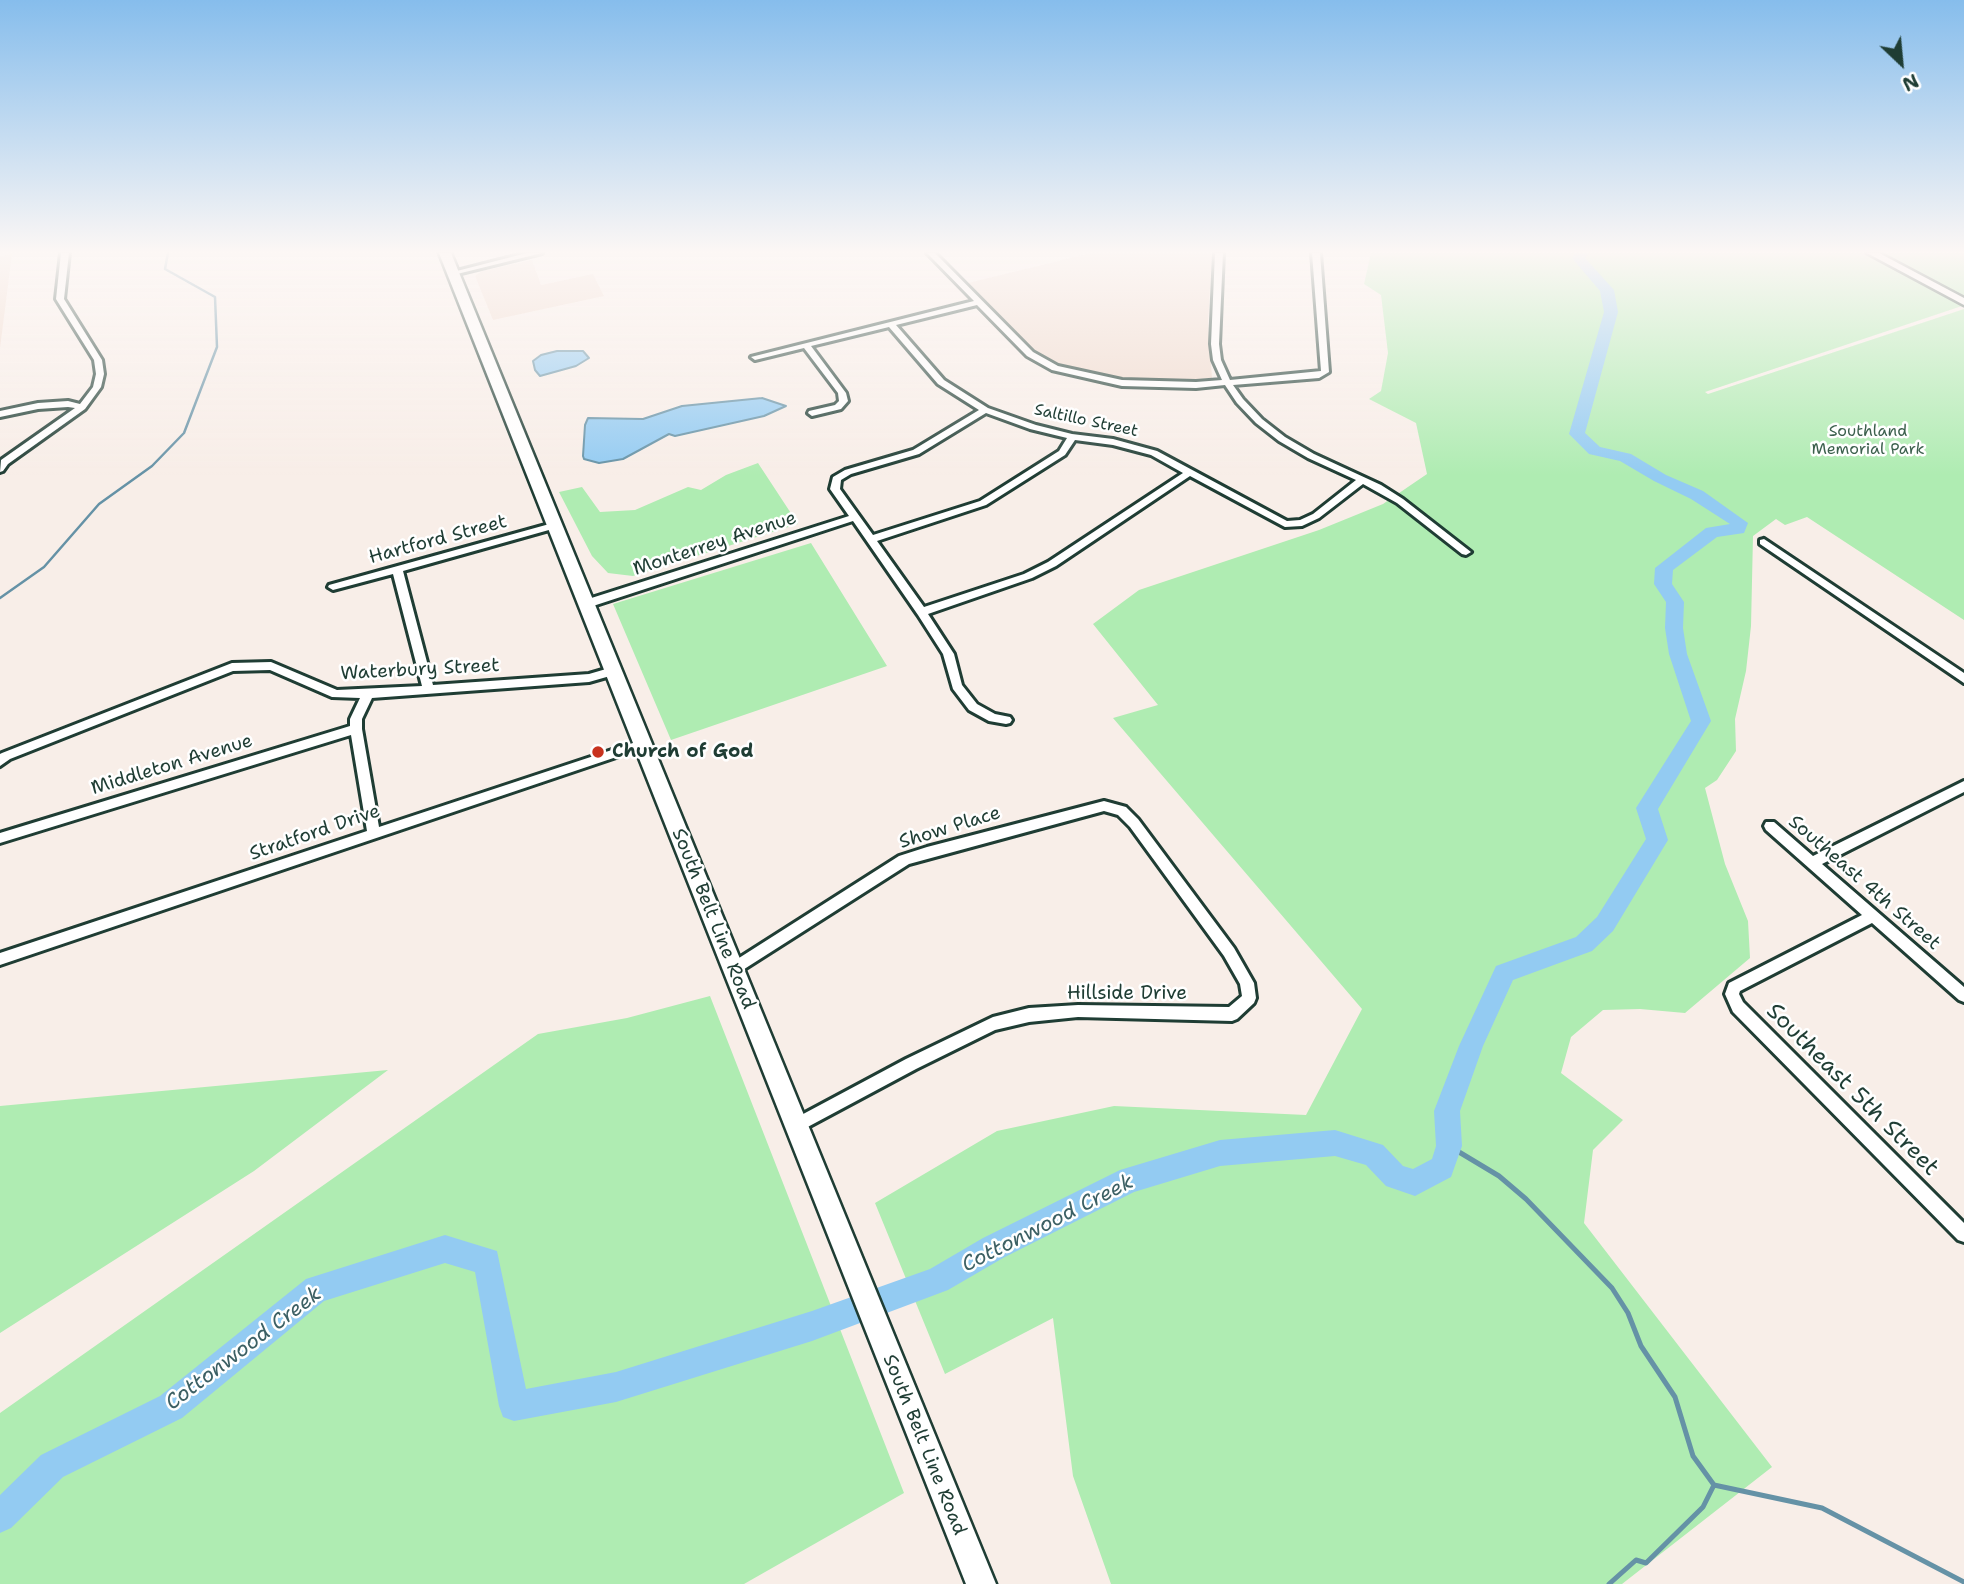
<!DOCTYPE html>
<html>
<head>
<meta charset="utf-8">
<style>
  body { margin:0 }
  #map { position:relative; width:1964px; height:1584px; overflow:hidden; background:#f8eee8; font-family:"Shantell Sans",sans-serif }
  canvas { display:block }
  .north { position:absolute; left:1866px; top:28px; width:70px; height:70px; -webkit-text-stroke:5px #fff; paint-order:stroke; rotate:154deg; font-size:19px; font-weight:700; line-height:28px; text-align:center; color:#1f3d34 }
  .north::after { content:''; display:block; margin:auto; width:24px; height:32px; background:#1f3d34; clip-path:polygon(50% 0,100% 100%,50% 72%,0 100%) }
</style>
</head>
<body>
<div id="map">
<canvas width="1964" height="1584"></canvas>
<div class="north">N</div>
</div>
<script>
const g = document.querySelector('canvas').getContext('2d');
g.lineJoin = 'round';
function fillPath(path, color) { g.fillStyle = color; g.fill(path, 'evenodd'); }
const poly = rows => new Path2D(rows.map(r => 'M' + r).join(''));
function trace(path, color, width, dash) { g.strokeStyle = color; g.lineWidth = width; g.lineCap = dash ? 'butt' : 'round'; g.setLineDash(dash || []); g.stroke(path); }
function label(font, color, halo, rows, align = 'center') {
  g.font = font + ' "Shantell Sans",sans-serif'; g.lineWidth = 5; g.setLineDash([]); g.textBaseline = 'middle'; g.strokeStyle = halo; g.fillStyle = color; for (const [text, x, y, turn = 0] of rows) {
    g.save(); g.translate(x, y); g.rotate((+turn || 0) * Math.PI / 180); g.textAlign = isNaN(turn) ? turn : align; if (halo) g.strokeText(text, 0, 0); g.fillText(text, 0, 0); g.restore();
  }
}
fillPath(poly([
  [1091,253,1212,253,1208,323,1212,378,1183,381,1114,379,1063,367,1030,349,968,283],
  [12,254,0,348,0,256],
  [532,260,541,285,593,274,604,296,493,320,475,276,482,271]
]), '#efd9cc');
fillPath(poly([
  [1371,253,1866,253,1947,295,1962,306,1705,392,1708,394,1964,309,1964,620,1807,517,1785,525,1776,519,1753,536,1751,626,1746,671,1735,719,1736,751,1717,780,1705,788,1725,864,1748,921,1750,958,1685,1013,1640,1009,1603,1010,1571,1037,1561,1073,1623,1120,1593,1150,1584,1223,1772,1467,1622,1584,1111,1584,1073,1476,1053,1318,945,1374,875,1203,997,1131,1114,1106,1306,1115,1362,1009,1113,718,1158,705,1093,624,1139,590,1319,530,1383,504,1427,474,1416,423,1369,399,1381,391,1388,353,1381,295,1364,284],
  [1876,253,1964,253,1964,296],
  [758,463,798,524,633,576,608,573,592,556,559,492,582,487,600,512,635,510,688,487,701,490,726,475],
  [811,543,887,666,671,740,613,604],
  [710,996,904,1493,744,1584,0,1584,0,1413,538,1034,627,1018],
  [388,1070,254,1171,0,1333,0,1106]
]), '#afecb2');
const water = poly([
  [557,351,583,351,589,358,576,366,540,376,535,370,533,361,541,355,557,351],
  [762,398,786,406,764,416,675,436,669,434,623,459,599,463,584,459,583,456,585,425,588,418,643,419,682,406,762,398]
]);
fillPath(water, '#93cbf2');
trace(water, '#6592a6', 2);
trace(poly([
  [0,598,44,567,99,504,152,466,184,433,217,347,215,297,165,269,168,253]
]), '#6592a6', 2.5);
trace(poly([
  [1449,1146,1499,1176,1526,1199,1612,1288,1628,1313,1641,1346,1675,1397,1693,1456,1714,1485,1703,1507,1646,1563,1636,1560,1609,1584],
  [1714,1485,1822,1508,1964,1582]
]), '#6592a6', 5);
fillPath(poly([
  [1576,253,1590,253,1585,258,1614,290,1618,312,1585,433,1600,447,1631,454,1666,475,1703,491,1748,523,1744,533,1717,537,1673,570,1672,584,1684,602,1683,628,1687,654,1711,721,1658,809,1668,840,1613,931,1592,951,1513,980,1483,1046,1460,1111,1462,1146,1451,1177,1415,1196,1386,1186,1366,1165,1335,1156,1220,1166,1134,1192,1003,1258,948,1290,812,1341,616,1402,514,1421,503,1417,499,1406,475,1272,445,1263,324,1301,182,1418,63,1477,11,1528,0,1533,0,1495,41,1455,160,1396,306,1279,445,1235,497,1251,526,1389,616,1372,812,1311,930,1269,983,1238,1120,1170,1220,1140,1335,1130,1383,1145,1403,1166,1413,1169,1432,1159,1436,1146,1434,1111,1459,1046,1496,966,1576,937,1597,917,1646,839,1636,808,1691,721,1669,654,1665,628,1666,602,1654,584,1655,568,1706,528,1730,524,1691,499,1654,481,1620,461,1589,454,1569,434,1604,312,1600,291,1572,258,1576,253]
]), '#93cbf2');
const street = poly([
  [61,253,69,253,64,299,102,360,104,374,101,387,85,409,8,464,3,471,0,472,1,460,75,408,68,407,38,409,0,417,0,411,38,403,68,401,80,404,93,387,96,374,94,360,56,299,61,253],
  [527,253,542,253,453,275,449,273,527,253],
  [927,253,935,253,1033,352,1058,366,1122,380,1196,382,1222,380,1213,360,1211,344,1215,253,1223,253,1219,344,1221,360,1230,380,1321,371,1312,253,1320,253,1329,372,1319,378,1233,385,1243,399,1262,419,1285,437,1314,454,1381,485,1403,499,1471,552,1466,555,1462,554,1397,503,1363,484,1319,518,1302,526,1285,527,1190,476,1056,566,1032,578,928,614,954,654,962,685,977,704,995,714,1010,717,1012,720,1010,723,1006,724,989,721,969,710,953,689,943,654,918,615,853,521,590,607,582,607,581,604,582,601,849,516,830,489,833,477,845,470,913,450,979,410,938,384,889,327,811,346,846,393,848,401,841,409,812,416,808,413,809,411,835,405,839,401,838,393,804,348,755,360,751,357,974,301,927,253],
  [977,305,1027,356,1052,370,1122,386,1196,388,1225,385,1237,403,1256,423,1279,441,1308,458,1356,480,1313,514,1300,520,1287,521,1157,451,1113,439,1072,434,1036,425,988,408,944,380,896,325,977,305],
  [986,413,1030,429,1067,438,1059,451,980,501,873,535,840,489,841,480,851,474,919,454,986,413],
  [1075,440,1113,445,1151,455,1183,473,1048,562,1024,574,924,607,877,541,986,505,1065,455,1075,440],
  [553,523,558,526,556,528,403,571,433,685,589,674,613,667,619,671,617,674,589,682,372,698,362,719,362,729,379,827,642,740,646,741,648,744,646,747,0,965,0,953,367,831,351,735,0,843,0,833,350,726,350,719,360,698,332,697,270,670,233,671,10,759,0,766,0,754,2,753,232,663,271,662,337,690,422,686,393,574,333,590,328,587,329,585,553,523],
  [1764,539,1964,673,1964,683,1760,544,1760,540,1764,539],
  [1964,781,1964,792,1822,864,1964,987,1964,1002,1959,1000,1872,923,1740,991,1739,994,1743,1002,1964,1223,1964,1242,1958,1240,1733,1012,1725,994,1729,983,1862,915,1766,830,1764,826,1766,822,1774,822,1813,856,1964,781],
  [1104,801,1126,807,1138,819,1234,948,1254,983,1256,998,1254,1003,1237,1019,1232,1021,1078,1017,1029,1022,995,1030,916,1069,802,1130,797,1132,792,1130,789,1125,792,1120,906,1059,993,1017,1029,1008,1078,1005,1229,1007,1242,996,1240,984,1224,956,1130,827,1118,815,1104,811,909,864,738,973,733,975,728,973,726,969,728,965,899,856,927,847,1104,801]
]);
const secondary = poly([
  [1867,253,1879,253,1964,298,1964,305,1867,253]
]);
const primary = poly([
  [439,253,451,253,996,1584,966,1584,439,253]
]);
trace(street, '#1f3d34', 6);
trace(secondary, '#1f3d34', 5);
trace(primary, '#1f3d34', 5);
fillPath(street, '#fff');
fillPath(secondary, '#fff');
fillPath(primary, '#fff');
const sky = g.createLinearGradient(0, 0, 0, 475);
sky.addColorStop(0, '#86bdec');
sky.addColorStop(0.53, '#fcf7f5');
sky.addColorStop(1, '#fcf7f500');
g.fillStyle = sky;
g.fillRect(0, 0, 1964, 475);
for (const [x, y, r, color] of [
  [598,752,7,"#c8321e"]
]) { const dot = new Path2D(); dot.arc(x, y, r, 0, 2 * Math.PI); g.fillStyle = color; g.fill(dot); trace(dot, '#fff', 2.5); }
label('16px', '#1f3d34', '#fff', [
  ["Saltillo Street",1086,421,12]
]);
label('16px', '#3c604d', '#fff', [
  ["Southland",1868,432],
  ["Memorial Park",1868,450]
]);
label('19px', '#1f3d34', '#fff', [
  ["Hartford Street",438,540,-15],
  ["Monterrey Avenue",715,544,-18],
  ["Waterbury Street",420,670,-3],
  ["Middleton Avenue",172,765,-17],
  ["Show Place",950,828,-17],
  ["Stratford Drive",315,833,-19],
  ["Southeast 4th Street",1864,883,41],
  ["South Belt Line Road",713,919,68],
  ["Hillside Drive",1127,994],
  ["South Belt Line Road",924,1445,68]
]);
label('bold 19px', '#1f3d34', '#fff', [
  ["Church of God",612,752]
], 'left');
label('italic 21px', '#3c6064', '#fff', [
  ["Cottonwood Creek",1048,1224,-27],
  ["Cottonwood Creek",244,1349,-37]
]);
label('23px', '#1f3d34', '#fff', [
  ["Southeast 5th Street",1852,1090,45]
]);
</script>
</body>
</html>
